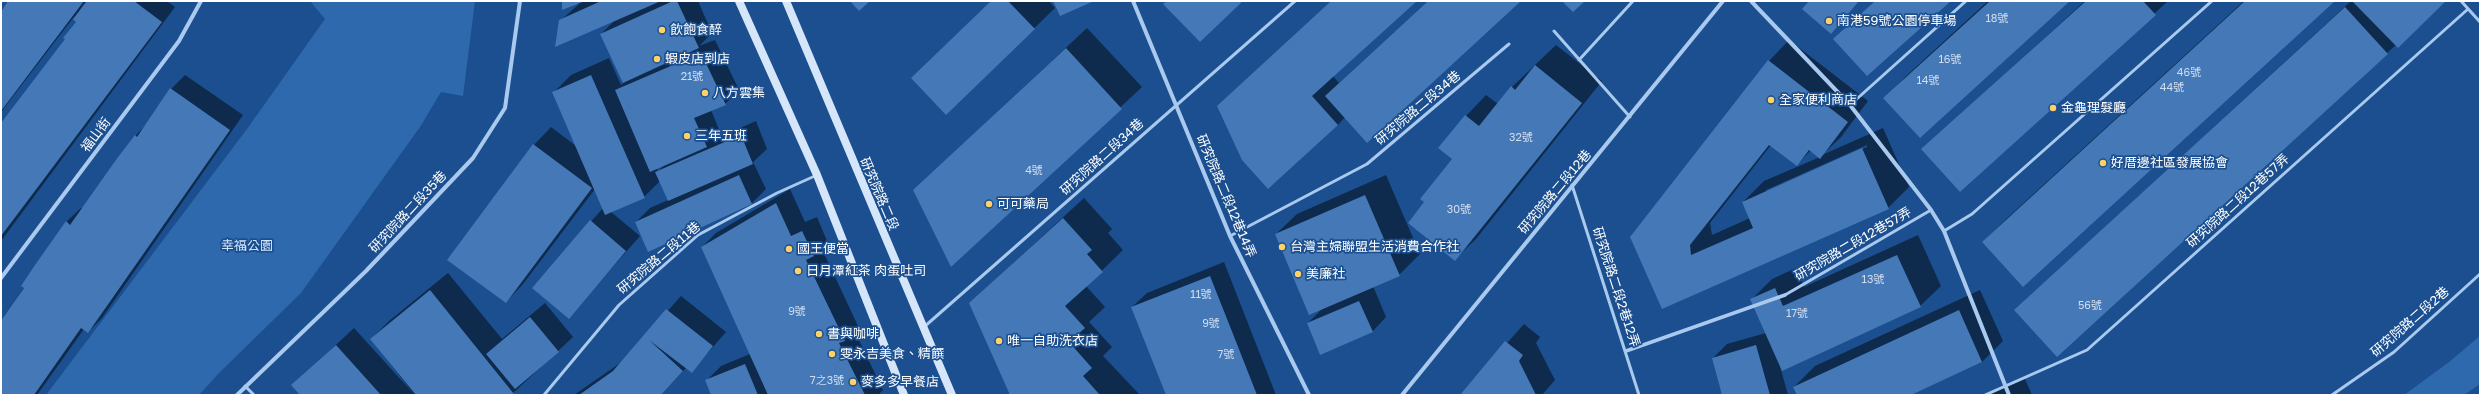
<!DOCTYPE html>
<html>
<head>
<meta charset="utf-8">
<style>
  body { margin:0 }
  #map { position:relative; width:2481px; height:396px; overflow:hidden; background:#1b4f8f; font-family:"Golos Text",sans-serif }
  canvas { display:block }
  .frame { position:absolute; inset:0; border:2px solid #fff; pointer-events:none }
</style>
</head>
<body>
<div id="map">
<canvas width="2481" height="396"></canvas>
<div class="frame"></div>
</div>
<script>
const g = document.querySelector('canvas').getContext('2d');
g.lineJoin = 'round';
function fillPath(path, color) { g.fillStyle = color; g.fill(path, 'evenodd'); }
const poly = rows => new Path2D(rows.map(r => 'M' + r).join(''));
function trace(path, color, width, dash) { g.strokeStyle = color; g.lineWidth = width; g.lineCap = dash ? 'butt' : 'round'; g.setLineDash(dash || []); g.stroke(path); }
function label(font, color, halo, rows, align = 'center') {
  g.font = font + ' "Golos Text","Noto Sans TC",sans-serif'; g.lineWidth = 3.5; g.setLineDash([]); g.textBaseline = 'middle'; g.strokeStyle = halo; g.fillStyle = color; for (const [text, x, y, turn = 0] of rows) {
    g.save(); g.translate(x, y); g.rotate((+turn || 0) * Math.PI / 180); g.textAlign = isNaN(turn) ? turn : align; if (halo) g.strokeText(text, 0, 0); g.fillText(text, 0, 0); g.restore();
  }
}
fillPath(poly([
  [310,1,475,1,463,96,441,92,420,127,301,293,220,372,199,395,46,395,247,129,325,19],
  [2480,336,2480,384,2464,395,2404,395,2449,362]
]), '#2e69ad');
fillPath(poly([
  [9,1,86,1,79,11,80,12,89,1,167,1,175,7,1,241,1,127,67,39,77,21,73,18,1,112,1,12],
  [563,1,698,1,712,33,699,46,715,40,739,90,725,104,711,110,720,132,713,140,756,121,767,149,753,162,766,189,751,204,636,222,650,208,668,200,660,181,644,197,611,212,640,236,569,317,533,287,603,208,595,189,523,284,506,302,534,145,551,127,576,146,553,93,571,75,609,58,621,85,624,82,601,34,615,20,560,21,579,4],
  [664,165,658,171,657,168],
  [992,1,1049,1,1055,8,946,114],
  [1331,1,1415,1,1333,76,1339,83,1428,1,1520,1,1345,117,1338,125,1218,106],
  [1810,1,1859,1,1830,33],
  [1875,1,1949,1,1835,39],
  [1988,1,2069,1,1885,98,1905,77],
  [2085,1,2168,1,1960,191,1923,149],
  [2244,1,2334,1,1983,242,2004,221],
  [2351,1,2445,1,2387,53,2015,310],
  [1087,28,1142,87,951,266,914,190],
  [1789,40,1868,101,1841,137,1822,155,1883,128,1909,187,1888,208,1662,307,1769,61],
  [1771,145,1797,165,1811,150,1820,157,1764,181,1743,202,1750,218,1712,235,1710,223],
  [1867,145,1867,147,1766,192,1766,190],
  [1556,45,1602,81,1476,239,1455,259,1426,201,1454,159,1466,116,1486,95,1498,104,1512,87],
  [185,75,243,115,102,318,88,332,84,329,37,395,1,395,1,323,66,222,81,208,83,209,135,136,147,124,171,89],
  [1386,175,1420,254,1399,275,1373,286,1386,317,1372,332,1308,323,1324,307,1276,234,1297,214],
  [790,189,805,222,817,217,827,241,821,247,858,326,854,330,883,390,878,395,712,395,706,381,721,366,750,354,702,247,716,233],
  [1084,198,1112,229,1108,233,1123,250,1086,286,1105,307,1089,322,1112,347,1103,356,1140,395,1011,395,970,303],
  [1918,235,1941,286,1920,306,1780,366,1788,395,1723,395,1713,358,1727,344,1766,333,1751,300,1772,279,1796,268,1804,287],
  [1224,262,1276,395,1167,395,1132,307,1147,293],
  [448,273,502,339,545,303,573,337,511,395,302,395,293,385,354,328,413,393,371,339,389,321],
  [1980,290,2003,341,1982,362,1909,395,1798,395,1794,387,1815,366],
  [681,296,726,332,691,372,686,368,661,395,574,395,623,361],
  [1524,324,1540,337,1536,343,1555,380,1542,395,1461,395],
  [2025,379,2032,395,1987,395]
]), '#0007');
fillPath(poly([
  [8,1,84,1,1,111,1,12],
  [87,1,134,1,162,22,1,236,1,123,65,39,63,38,76,22,73,19],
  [562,1,585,1,562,10],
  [601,1,661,1,555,47,559,20],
  [673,1,677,1,699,48,623,83,600,34],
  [850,1,870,1,859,11],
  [991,1,1008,1,1035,29,946,115,911,78],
  [1053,1,1094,1,1060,16],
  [1167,1,1243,1,1200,42,1163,4],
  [1331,1,1417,1,1312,96,1338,125,1268,189,1242,160,1217,106],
  [1428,1,1521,1,1367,143,1325,96],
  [1562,1,1585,1,1573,12],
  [1809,1,1859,1,1831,34,1802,9],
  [1875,1,1951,1,1867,76,1833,39],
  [1990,1,2070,1,1920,138,1883,98],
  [2086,1,2143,1,2156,15,1960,192,1921,149],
  [2245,1,2335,1,2023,287,1982,242],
  [2352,1,2446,1,2398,48],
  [2345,7,2388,54,2057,357,2014,310],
  [1066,48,1122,109,951,267,913,190],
  [701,53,726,105,694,118,707,147,650,172,615,90],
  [1768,60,1848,122,1820,159,1809,150,1797,166,1769,145,1690,245,1691,255,1753,228,1742,202,1862,148,1889,209,1662,309,1630,237],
  [1535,65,1582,103,1455,261,1408,223,1424,202,1420,199,1452,159,1438,148,1465,115,1479,126,1511,86,1515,90],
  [591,75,645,198,605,215,552,92],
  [170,88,230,130,88,333,81,328,34,395,1,395,1,321,24,288,21,286,35,265,66,221,70,225,118,157,135,135,137,137],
  [741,135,753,164,668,201,655,172],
  [533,144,592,188,506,303,447,260],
  [739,175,752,204,648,252,635,222],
  [1365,195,1400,276,1309,315,1275,234],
  [776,203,791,236,802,231,814,256,806,260,845,341,839,343,865,395,768,395,701,247],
  [1063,218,1092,250,1087,254,1103,272,1065,306,1085,328,1069,342,1092,368,1083,376,1100,395,1010,395,969,303],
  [590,220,626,251,569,319,532,288],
  [1897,255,1921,307,1782,371,1750,299,1775,288,1783,306],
  [1210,276,1233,334,1257,395,1166,395,1131,307],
  [430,290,514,394,513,395,416,395,370,339],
  [1359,301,1373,332,1320,355,1307,323],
  [666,309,713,346,692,373,649,340,683,371,661,395,579,395,613,371],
  [1959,310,1982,362,1911,395,1797,395,1793,387],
  [530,317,559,352,515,389,486,354],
  [1505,341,1523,355,1519,361,1536,395,1460,395],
  [336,345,381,395,300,395,291,385],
  [1756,345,1770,395,1722,395,1712,358],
  [745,364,758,395,711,395,705,380]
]), '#4478b7');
trace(poly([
  [2461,1,2480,22],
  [1554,31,1630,117],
  [1579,60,1633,1],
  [1850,105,1966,1],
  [1572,185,1639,395],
  [1944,231,1972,214,2212,1],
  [1230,236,1367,164,1509,44],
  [1785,295,1931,210],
  [924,327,1295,1],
  [245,386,254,395],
  [544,395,619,305,698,235,777,193,817,175],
  [1985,395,2087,350,2468,9],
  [2332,395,2394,352,2480,274]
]), '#a9c9ee', 3);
trace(poly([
  [1626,351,1785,295]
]), '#a9c9ee', 3.5);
trace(poly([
  [1133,1,1230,236,1309,395],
  [1751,1,1850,105,1931,210,1944,231,2009,395],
  [1,278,179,41,201,1],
  [237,395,366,271,473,158,505,108,520,1],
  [1402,395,1723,1]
]), '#a9c9ee', 4);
trace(poly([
  [739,1,817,175,904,395],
  [786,1,952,395]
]), '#d6e6fa', 8);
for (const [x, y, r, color] of [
  [1829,21,4,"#ffd166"],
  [662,30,4,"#ffd166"],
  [657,59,4,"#ffd166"],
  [705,93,4,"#ffd166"],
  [1771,100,4,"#ffd166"],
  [2053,108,4,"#ffd166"],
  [687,136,4,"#ffd166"],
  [2103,163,4,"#ffd166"],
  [989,204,4,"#ffd166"],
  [1282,247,4,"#ffd166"],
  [789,249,4,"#ffd166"],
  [798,271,4,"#ffd166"],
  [1298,274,4,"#ffd166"],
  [819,334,4,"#ffd166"],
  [999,341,4,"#ffd166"],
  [832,354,4,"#ffd166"],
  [853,382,4,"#ffd166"]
]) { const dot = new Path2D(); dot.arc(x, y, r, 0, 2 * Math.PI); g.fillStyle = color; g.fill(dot); trace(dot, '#1b4f8f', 1.5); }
label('11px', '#d0dded', null, [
  ["18號",1997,19],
  ["16號",1950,60],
  ["46號",2189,73],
  ["21號",692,77],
  ["14號",1928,81],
  ["44號",2172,88],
  ["32號",1521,138],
  ["4號",1034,171],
  ["30號",1459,210],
  ["13號",1873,280],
  ["11號",1201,295],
  ["56號",2090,306],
  ["9號",797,312],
  ["17號",1797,314],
  ["9號",1211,324],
  ["7號",1226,355],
  ["7之3號",827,381]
]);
label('13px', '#fff', '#1b4f8f', [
  ["南港59號公園停車場",1837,21],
  ["飲飽食醉",670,30],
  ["蝦皮店到店",665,59],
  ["八方雲集",713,93],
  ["全家便利商店",1779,100],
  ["金龜理髮廳",2061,108],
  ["三年五班",695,136],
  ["好厝邊社區發展協會",2111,163],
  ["可可藥局",997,204],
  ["台灣主婦聯盟生活消費合作社",1290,247],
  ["國王便當",797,249],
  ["日月潭紅茶 肉蛋吐司",806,271],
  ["美廉社",1306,274],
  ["書與咖啡",827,334],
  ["唯一自助洗衣店",1007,341],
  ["雯永吉美食、精饌",840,354],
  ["麥多多早餐店",861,382]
], 'left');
label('13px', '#fff', '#1b4f8f', [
  ["研究院路二段34巷",1418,108,-40],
  ["福山街",96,135,-53],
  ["研究院路二段34巷",1102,157,-42],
  ["研究院路二段12巷",1555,192,-50],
  ["研究院路二段",879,194,67],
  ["研究院路二段12巷14弄",1226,196,67],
  ["研究院路二段12巷57弄",2238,201,-42],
  ["研究院路二段35巷",408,212,-47],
  ["研究院路二段12巷57弄",1853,244,-30],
  ["研究院路二段11巷",659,258,-40],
  ["研究院路二段2巷12弄",1616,287,72],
  ["研究院路二段2巷",2410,322,-41]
]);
label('13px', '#cfe3fa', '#1b4f8f', [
  ["幸福公園",247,246]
]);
</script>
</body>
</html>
